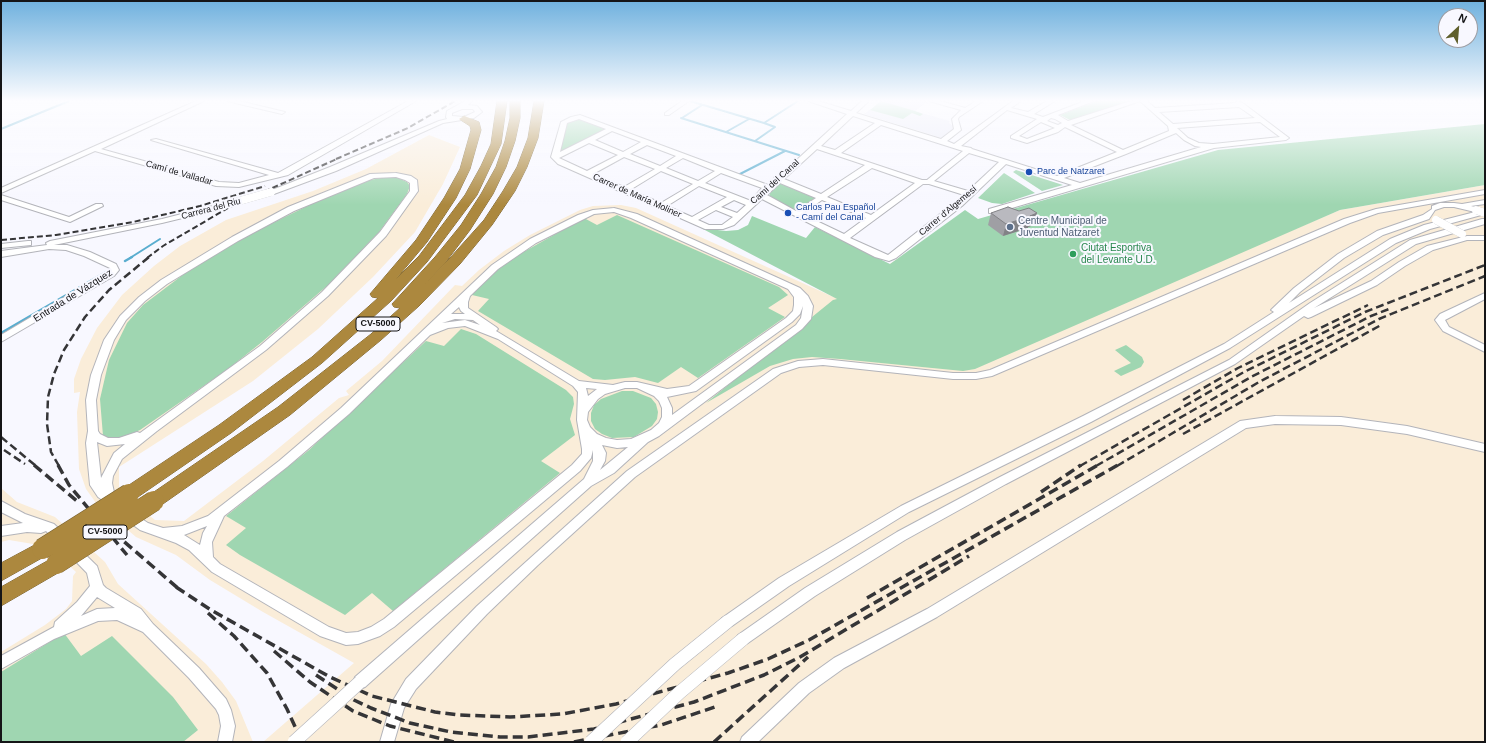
<!DOCTYPE html>
<html>
<head>
<meta charset="utf-8">
<style>
  body { margin:0 }
  #map { position:relative; width:1486px; height:743px; overflow:hidden; background:#f8f8ff; font-family:Arial,sans-serif }
  canvas { display:block }
  .frame { position:absolute; inset:0; border:2px solid #151517; pointer-events:none }
  .north { position:absolute; left:1438px; top:8px; width:40px; height:40px; box-sizing:border-box; background:#f8f8ff; border:1px solid #9d9da2; border-radius:50%; rotate:26deg; font-size:11px; font-weight:700; line-height:16px; text-align:center; color:#151517 }
  .north::after { content:''; display:block; margin:auto; width:14px; height:18px; background:#5f5f2c; clip-path:polygon(50% 0,100% 100%,50% 72%,0 100%) }
</style>
</head>
<body>
<div id="map">
<canvas width="1486" height="743"></canvas>
<div class="frame"></div>
<div class="north">N</div>
</div>
<script>
const g = document.querySelector('canvas').getContext('2d');
g.lineJoin = 'round';
function fillPath(path, color) { g.fillStyle = color; g.fill(path, 'evenodd'); }
const poly = rows => new Path2D(rows.map(r => 'M' + r).join(''));
function trace(path, color, width, dash) { g.strokeStyle = color; g.lineWidth = width; g.lineCap = dash ? 'butt' : 'round'; g.setLineDash(dash || []); g.stroke(path); }
function label(font, color, halo, rows, align = 'center') {
  g.font = font + ' Arial,sans-serif'; g.lineWidth = 4; g.setLineDash([]); g.textBaseline = 'middle'; g.strokeStyle = halo; g.fillStyle = color; for (const [text, x, y, turn = 0] of rows) {
    g.save(); g.translate(x, y); g.rotate((+turn || 0) * Math.PI / 180); g.textAlign = isNaN(turn) ? turn : align; if (halo) g.strokeText(text, 0, 0); g.fillText(text, 0, 0); g.restore();
  }
}
fillPath(poly([
  [882,101,927,102,915,111,950,121,949,123,956,128,942,138,864,114]
]), '#e9eaf7');
fillPath(poly([
  [429,135,460,147,443,184,415,232,373,277,318,329,253,381,119,467,119,491,155,520,184,521,263,461,339,398,349,395,346,391,382,361,455,285,462,286,479,270,504,251,530,235,580,210,593,206,621,205,636,208,838,299,919,244,1037,339,1340,210,1485,185,1485,742,263,742,354,663,263,612,210,580,176,555,136,537,96,503,86,489,79,469,77,412,80,392,74,393,74,379,81,359,97,328,122,295,154,266,180,246,226,220,313,191,366,169],
  [1,488,17,502,55,517,105,562,118,584,206,664,222,682,236,701,253,742,1,742,1,652,45,625,66,609,72,601,73,576,76,572,41,539,33,544,9,540,1,542]
]), '#faedd9');
fillPath(poly([
  [881,101,915,111,923,114,920,116,912,113,903,119,870,110],
  [1097,101,1129,101,1072,121,1060,115],
  [582,119,607,129,560,153,567,122,569,120],
  [1485,124,1485,185,1340,210,975,369,963,371,840,359,812,357,793,359,770,366,706,403,833,300,837,299,701,228,726,231,738,230,748,225,752,216,806,238,815,227,890,264,965,210,978,219,1218,150],
  [1016,170,1063,185,1042,191,1013,172],
  [1004,173,1035,193,1002,204,992,203,978,198],
  [387,177,398,178,407,182,410,186,407,194,379,232,328,285,262,342,228,369,140,430,120,439,110,439,103,436,100,399,109,360,127,323,143,305,184,274,250,234,332,194,364,181],
  [779,183,815,198,795,211,770,196,769,193],
  [617,215,779,287,788,295,768,308,785,317,698,378,681,367,658,383,635,377,605,380,593,379,478,311,489,299,472,295,496,271,520,254,584,218,597,225],
  [461,329,476,334,566,390,573,397,574,404,570,419,575,435,541,461,560,473,393,611,372,593,345,615,240,555,226,545,246,528,226,516,309,450,426,341,444,346],
  [1126,345,1142,357,1144,362,1141,367,1121,376,1114,371,1131,363,1115,350],
  [622,391,633,391,651,398,656,404,658,412,657,419,652,426,634,437,612,438,602,434,595,429,591,421,591,413,594,405,601,399],
  [64,633,81,656,112,636,173,697,198,730,183,742,1,742,1,672]
]), '#9fd6b1');
trace(poly([
  [690,101,764,123],
  [681,118,799,155],
  [682,118,702,105],
  [1,129,69,101],
  [726,132,749,119],
  [755,141,775,127,764,123,798,101],
  [740,174,785,151],
  [130,258,160,239]
]), '#59adcf', 2);
trace(poly([
  [125,261,132,257],
  [1,333,106,272]
]), '#59adcf', 2.5);
const minor = poly([
  [196,101,204,101,101,149,219,182,239,183,269,175,151,140,156,139,278,173,408,101,416,101,288,175,239,187,216,186,95,151,1,193,1,188,196,101],
  [227,101,239,101,285,112,282,114,227,101],
  [465,101,472,101,468,105,477,106,482,112,474,118,443,123,336,171,274,194,271,194,267,192,330,167,439,121,447,119,446,117,447,111,465,101],
  [462,109,473,109,475,112,464,117,452,116,452,113,462,109],
  [682,101,689,101,669,115,665,115,665,113,682,101],
  [808,101,818,101,851,111,862,101,869,101,856,113,941,139,954,129,952,119,961,110,929,101,940,101,965,108,976,101,983,101,959,117,958,119,961,130,947,141,954,144,1013,101,1021,101,1011,108,1028,112,1047,101,1055,101,1034,114,1043,117,1085,101,1094,101,1058,115,1068,121,1131,101,1147,101,1155,108,1235,103,1238,101,1244,104,1289,138,1286,140,1214,148,995,213,989,213,989,209,1072,185,1006,164,962,206,896,258,889,261,875,257,762,199,734,225,723,229,705,229,558,164,551,157,561,122,571,117,580,115,768,185,774,180,774,177,778,177,847,114,808,101],
  [1140,101,1168,126,1169,131,1123,150,1071,125,1140,101],
  [1239,107,1255,118,1173,124,1159,112,1239,107],
  [1007,110,1037,119,1011,136,1011,138,1027,143,1058,132,1065,127,1117,152,1057,176,972,149,971,148,961,146,1007,110],
  [853,116,875,123,835,150,821,146,853,116],
  [1051,118,1055,119,1062,123,1058,125,1047,121,1051,118],
  [579,119,606,129,560,152,567,123,579,119],
  [1041,122,1055,128,1027,139,1019,136,1041,122],
  [1260,122,1280,137,1213,144,1199,143,1188,138,1177,128,1260,122],
  [881,125,963,151,927,180,922,180,841,153,881,125],
  [612,131,641,142,623,152,595,140,612,131],
  [1176,133,1184,140,1195,146,1201,147,1080,183,1064,178,1126,154,1176,133],
  [589,143,618,155,587,171,559,158,589,143],
  [647,145,676,156,660,166,630,154,647,145],
  [817,149,865,165,821,194,784,179,817,149],
  [969,153,999,162,968,191,934,181,969,153],
  [624,157,655,169,624,187,593,174,624,157],
  [683,158,715,171,698,181,666,168,683,158],
  [872,168,915,183,871,215,827,197,872,168],
  [661,171,693,184,661,203,630,190,661,171],
  [721,173,762,188,751,201,705,183,721,173],
  [780,183,816,198,796,211,767,195,780,183],
  [923,184,929,184,964,195,888,255,850,238,923,184],
  [699,186,727,197,692,217,667,206,699,186],
  [734,200,746,205,737,213,721,207,734,200],
  [822,200,866,218,844,234,802,214,822,200],
  [716,210,733,217,722,225,709,225,698,220,716,210],
  [396,173,411,176,417,180,418,191,386,236,328,296,266,350,157,431,122,459,113,476,112,483,115,497,122,504,120,507,116,509,112,507,98,497,90,485,86,443,88,431,86,400,91,375,104,340,120,316,139,297,161,280,232,237,288,207,370,174,396,173],
  [396,177,405,180,410,183,410,191,380,232,322,292,260,346,140,433,137,432,119,438,108,438,100,434,98,431,96,400,101,375,114,340,126,320,145,301,167,284,238,241,294,211,374,178,396,177],
  [97,442,107,446,125,444,114,453,101,478,97,442],
  [1485,190,1485,194,1378,213,1350,223,992,376,976,379,953,379,823,365,799,367,781,373,635,477,538,565,487,614,416,689,404,708,394,742,380,742,391,704,406,679,477,606,627,471,773,369,798,361,823,359,953,373,976,373,990,370,1344,219,1376,209,1485,190],
  [1,195,69,217,96,204,102,204,103,206,70,222,1,200,1,195],
  [1485,200,1485,204,1471,206,1479,208,1479,211,1485,210,1485,214,1430,229,1396,243,1230,348,1091,422,909,512,789,586,732,626,727,628,722,626,720,622,722,618,779,578,901,506,1083,416,1224,344,1274,312,1271,310,1273,308,1294,288,1338,254,1377,231,1423,215,1432,209,1432,206,1440,203,1454,203,1462,204,1485,200],
  [1444,207,1454,207,1475,212,1424,225,1390,239,1289,303,1300,292,1344,258,1383,235,1429,219,1435,210,1444,207],
  [229,202,232,202,232,206,162,223,54,245,67,245,90,252,116,264,119,270,114,276,1,342,1,335,110,270,110,268,84,256,66,250,49,249,1,257,1,251,47,245,46,243,50,241,162,219,229,202],
  [614,208,637,214,800,288,808,296,813,306,811,319,802,329,659,436,648,442,614,473,591,486,365,687,360,689,355,687,353,682,355,677,584,479,593,461,593,450,591,458,580,471,394,627,380,636,358,644,346,645,320,636,212,572,189,550,176,543,140,530,124,518,122,515,124,512,128,510,148,523,163,528,182,526,208,516,279,461,341,408,492,265,530,239,578,215,593,210,614,208],
  [614,212,631,218,788,289,794,297,794,305,793,311,786,318,689,386,667,389,637,382,625,382,613,385,579,381,496,331,498,329,496,327,468,308,468,302,470,296,498,269,536,243,594,214,614,212],
  [803,306,801,318,796,325,672,415,672,408,667,397,696,391,792,322,800,314,803,306],
  [459,307,461,311,465,314,451,314,459,307],
  [455,319,473,320,480,325,465,320,442,323,455,319],
  [465,326,498,339,573,386,578,392,577,420,582,449,582,454,572,465,384,619,371,627,358,632,346,633,329,627,220,564,213,557,212,542,224,516,287,467,349,414,430,335,448,328,465,326],
  [586,388,597,389,588,396,586,388],
  [625,388,637,388,654,396,659,401,662,408,662,417,659,423,651,430,631,439,617,440,606,438,597,434,590,427,587,420,588,412,598,399,605,394,625,388],
  [602,445,617,448,628,447,600,470,605,461,606,453,602,445],
  [207,526,203,533,200,545,184,535,207,526],
  [1482,219,1485,219,1485,224,1416,244,1314,308,1371,281,1399,262,1427,246,1467,236,1485,236,1485,240,1467,240,1433,250,1405,266,1377,285,1311,317,1308,318,1304,316,1235,364,1006,484,905,540,815,596,748,643,743,645,738,643,736,639,738,635,805,588,897,532,998,478,1229,360,1310,303,1410,240,1482,219],
  [28,241,31,241,31,245,1,248,1,244,28,241],
  [1485,293,1485,299,1445,320,1449,327,1485,345,1485,352,1443,331,1435,320,1440,314,1485,293],
  [1275,416,1341,417,1407,426,1485,444,1485,452,1407,434,1341,425,1275,424,1246,428,937,617,844,668,809,693,758,742,740,742,742,737,799,683,834,658,927,609,1240,421,1275,416],
  [1,501,25,514,54,524,97,566,103,585,106,588,141,609,153,624,199,668,226,699,231,710,235,726,232,742,218,742,221,726,219,715,216,709,189,678,143,632,117,620,98,621,54,639,1,669,1,656,54,627,55,622,77,602,90,586,87,573,46,531,41,533,27,532,1,536,1,526,23,523,1,512,1,501],
  [97,597,115,608,97,609,81,616,97,597]
]);
const highway = poly([
  [497,101,507,101,501,144,477,195,427,262,391,301,322,363,231,433,135,499,129,501,123,499,120,494,123,489,219,425,312,357,378,298,372,297,370,294,416,240,444,198,460,169,471,130,470,126,459,119,464,116,467,117,479,122,481,130,470,169,456,198,427,242,396,279,419,256,465,195,481,166,491,144,497,101],
  [510,101,520,101,520,118,515,141,506,167,493,194,470,230,445,263,423,286,450,258,484,220,503,191,517,167,528,138,534,101,544,101,538,138,527,167,515,191,492,225,460,264,419,306,381,340,290,415,160,506,154,508,148,506,145,501,148,496,278,407,371,334,400,308,394,307,392,304,435,257,461,225,481,194,496,167,505,141,510,118,510,101],
  [42,541,49,544,51,549,49,554,1,581,1,563,42,541],
  [56,556,63,558,65,564,63,570,1,606,1,587,56,556]
]);
trace(minor, '#b3b4ba', 2);
trace(highway, '#776030', 1);
fillPath(minor, '#fff');
fillPath(highway, '#ac883e');
trace(poly([
  [336,159,408,128,455,101],
  [1,240,56,235,133,222,200,206,265,186],
  [147,258,163,246,228,208,341,157]
]), '#353537', 2, [6, 3]);
trace(poly([
  [1183,400,1238,368,1368,305],
  [1183,434,1381,325],
  [1,437,36,466],
  [4,450,25,464],
  [59,466,51,452,47,424,48,397,54,374,64,350,85,317,109,290,149,257],
  [1080,466,1244,372,1365,312,1485,265],
  [1096,466,1251,377,1371,316,1389,309],
  [1117,466,1259,382,1379,319,1485,276]
]), '#353537', 2.5, [8, 4]);
trace(poly([
  [34,465,77,501],
  [58,465,69,485,127,555],
  [1041,492,1081,465],
  [113,532,180,590],
  [176,587,211,610,330,677,372,696,435,712,460,715,510,717,562,714,616,704,728,673,768,659,809,640,1118,465],
  [867,598,1098,465],
  [208,613,234,636,267,673,287,709,302,742],
  [274,651,310,682,353,711,390,726,454,742],
  [316,675,354,700,371,708,410,723,451,732,500,737,528,737,594,729,694,702,764,675,800,657,969,556],
  [574,742,661,725,718,706],
  [714,742,808,657]
]), '#353537', 3.5, [10, 5]);
const minorBridgeFar1 = poly([
  [229,204,271,192],
  [1476,210,1485,213],
  [1436,220,1462,234]
]);
const minorBridge = poly([
  [294,742,360,682],
  [591,742,675,664,727,622],
  [627,742,679,693,743,639]
]);
const highwayBridge = poly([
  [42,549,129,494],
  [56,564,154,501]
]);
trace(minorBridgeFar1, '#b3b4ba', 8, []);
trace(minorBridge, '#b3b4ba', 14, []);
trace(highwayBridge, '#776030', 21, []);
trace(minorBridgeFar1, '#fff', 8);
trace(minorBridge, '#fff', 13);
trace(highwayBridge, '#ac883e', 20);
fillPath(poly([
  [991,213,1034,225,1028,227,1028,228,1003,236,988,225]
]), '#9f9fa4');
fillPath(poly([
  [1037,213,1034,225,1028,227,1028,228,1003,236,1006,224]
]), '#828286');
const building = poly([
  [1008,207,1019,211,1029,208,1037,213,1030,216,1031,216,1006,224,991,213,1008,207]
]);
fillPath(building, '#b9b9bf');
trace(building, '#828286', 1);
const sky = g.createLinearGradient(0, 0, 0, 205);
sky.addColorStop(0, '#6fb1de');
sky.addColorStop(0.49, '#fcfcff');
sky.addColorStop(1, '#fcfcff00');
g.fillStyle = sky;
g.fillRect(0, 0, 1486, 205);
for (const [x, y, r, color] of [
  [1029,172,4,"#1a4fb4"],
  [788,213,4,"#1a4fb4"],
  [1010,227,4,"#5c6f8a"],
  [1073,254,4,"#2e9e5b"]
]) { const dot = new Path2D(); dot.arc(x, y, r, 0, 2 * Math.PI); g.fillStyle = color; g.fill(dot); trace(dot, '#f8f8ff', 1.5); }
label('9px', '#164399', '#f8f8ff', [
  ["Parc de Natzaret",1037,172],
  ["Carlos Pau Español",796,208],
  ["- Camí del Canal",796,218]
], 'left');
label('9px', '#151517', '#f8f8ff', [
  ["Camí de Valladar",179,173,16],
  ["Camí del Canal",775,182,-42],
  ["Carrer de María Moliner",637,196,24],
  ["Carrera del Riu",211,209,-15],
  ["Carrer d'Algemesí",948,211,-40]
]);
for (const [x, y, w] of [
  [378,324,44],
  [105,532,44]
]) { const box = new Path2D(); box.roundRect(x - w / 2, y - 7, w, 14, 3); g.fillStyle = '#f8f8ff'; g.fill(box); trace(box, '#151517', 1); }
label('bold 9px', '#151517', null, [
  ["CV-5000",378,324],
  ["CV-5000",105,532]
]);
label('10px', '#4e5e75', '#f8f8ff', [
  ["Centre Municipal de",1018,221],
  ["Juventud Natzaret",1018,233]
], 'left');
label('10px', '#27864d', '#f8f8ff', [
  ["Ciutat Esportiva",1081,248],
  ["del Levante U.D.",1081,260]
], 'left');
label('10px', '#151517', '#f8f8ff', [
  ["Entrada de Vázquez",73,296,-32]
]);
</script>
</body>
</html>
